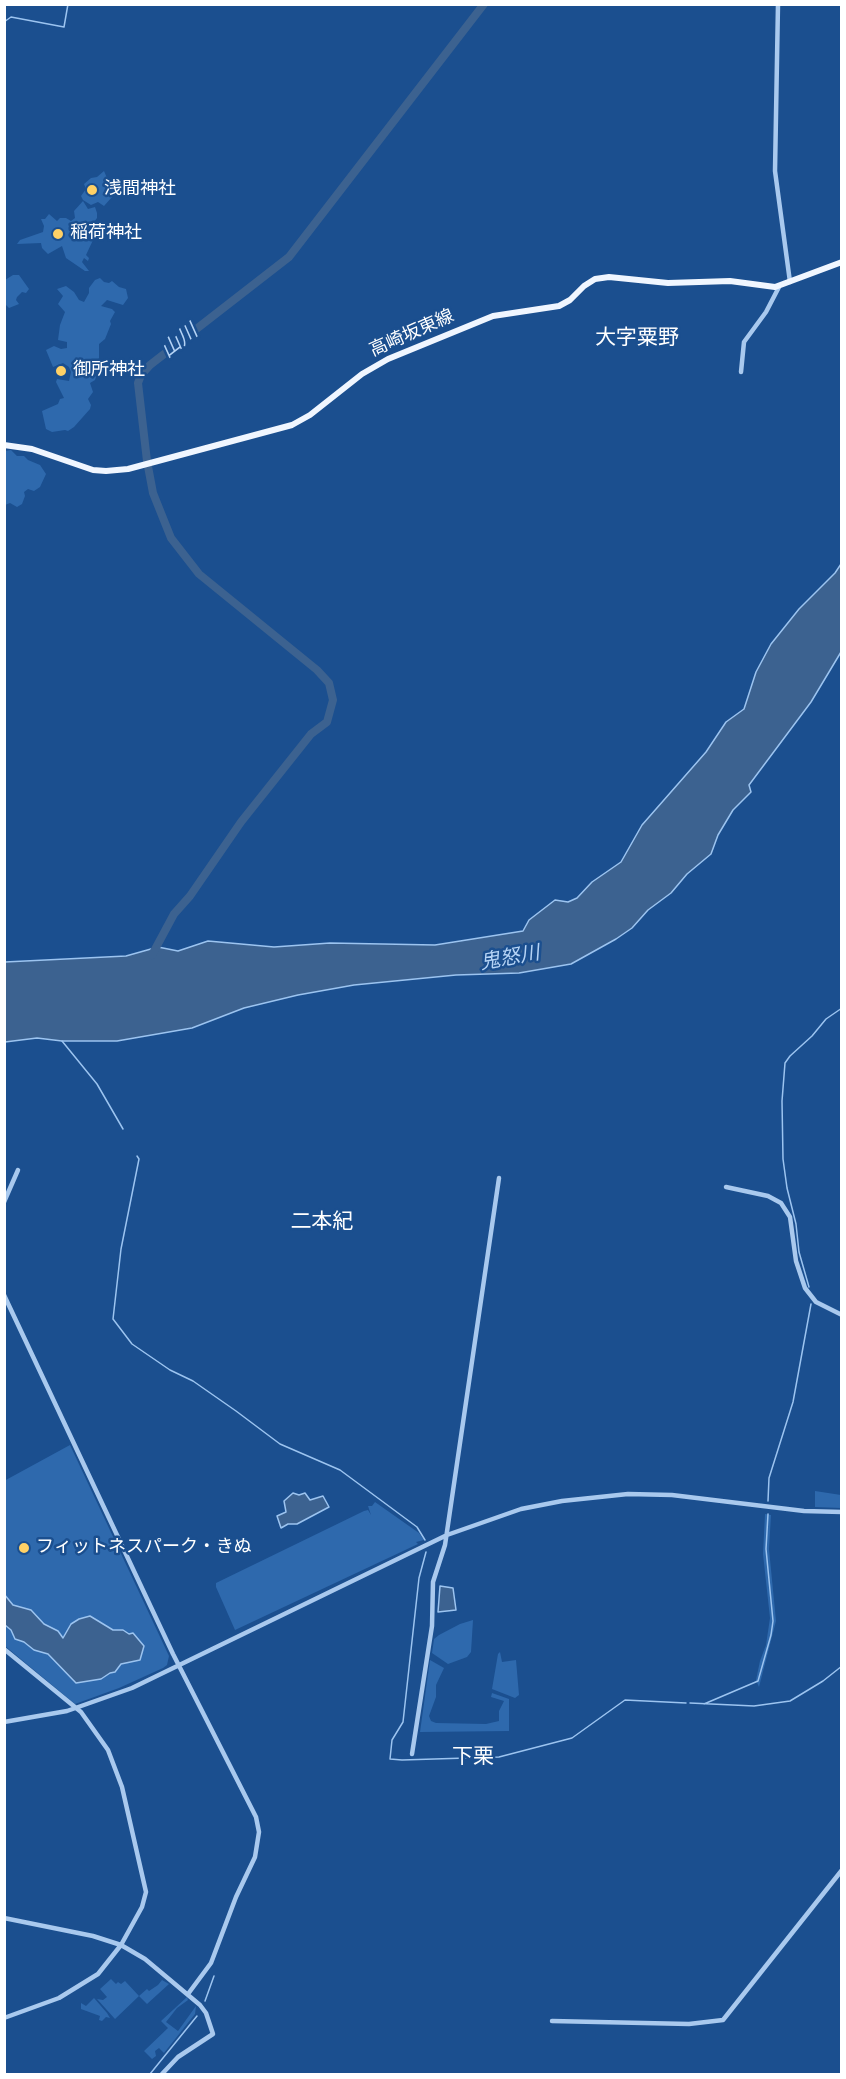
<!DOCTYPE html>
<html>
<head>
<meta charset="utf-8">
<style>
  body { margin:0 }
  #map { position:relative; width:846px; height:2079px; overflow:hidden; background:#1b4f8f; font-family:"Titillium Web",sans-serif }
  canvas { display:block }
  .frame { position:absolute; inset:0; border:6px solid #fff; pointer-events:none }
</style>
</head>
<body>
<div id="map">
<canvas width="846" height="2079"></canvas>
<div class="frame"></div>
</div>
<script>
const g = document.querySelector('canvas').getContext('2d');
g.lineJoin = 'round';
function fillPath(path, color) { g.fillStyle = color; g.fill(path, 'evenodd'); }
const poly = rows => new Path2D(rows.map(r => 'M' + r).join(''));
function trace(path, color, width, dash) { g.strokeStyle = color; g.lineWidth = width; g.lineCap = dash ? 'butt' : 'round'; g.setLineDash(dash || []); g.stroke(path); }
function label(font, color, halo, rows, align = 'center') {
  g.font = font + ' "Titillium Web","Noto Sans JP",sans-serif'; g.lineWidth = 5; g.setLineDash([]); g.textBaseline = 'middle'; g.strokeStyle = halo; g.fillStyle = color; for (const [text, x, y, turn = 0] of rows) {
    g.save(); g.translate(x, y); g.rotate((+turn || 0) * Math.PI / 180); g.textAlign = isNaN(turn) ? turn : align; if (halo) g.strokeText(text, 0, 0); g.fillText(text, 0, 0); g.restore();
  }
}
fillPath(poly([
  [104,171,110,185,109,192,112,197,104,206,98,202,91,205,83,200,81,196,86,189,84,184,91,178,97,177],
  [83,201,88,209,95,207,97,213,97,218,88,230,93,234,94,238,86,255,89,258,88,261,84,258,82,262,89,271,85,271,66,258,62,246,48,254,42,248,41,243,17,244,20,240,43,232,44,226,41,219,45,219,49,214,57,221,60,218,66,218,71,221,75,218,74,211],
  [13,275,19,275,29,289,26,293,22,292,17,297,16,300,19,304,9,308,5,304,5,280],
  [100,278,104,282,109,283,112,281,119,287,126,289,128,298,123,305,107,300,101,306,112,309,115,312,110,321,111,324,105,339,99,344,99,358,94,368,97,374,95,380,90,383,93,392,88,399,91,405,90,409,74,427,68,431,65,430,52,432,46,429,42,411,58,404,60,399,64,398,56,382,57,379,69,381,71,372,69,367,63,363,53,367,46,350,54,346,61,349,67,348,67,342,58,340,60,325,65,312,58,304,63,296,57,289,66,286,74,292,79,300,84,302,89,293,89,288,95,280],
  [11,450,17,456,24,456,28,460,40,465,46,474,40,487,34,491,28,489,24,492,25,496,22,504,17,507,10,503,5,505,5,451],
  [70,1445,169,1656,167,1665,163,1668,119,1688,75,1704,5,1646,4,1481],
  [815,1491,841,1495,841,1508,815,1507],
  [375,1502,419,1533,424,1540,416,1542,418,1544,235,1630,216,1587,216,1583,364,1511,368,1510,371,1515,368,1506,372,1506],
  [765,1514,771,1515,769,1549,776,1621,759,1687,756,1680,760,1661,766,1645,770,1618,763,1554],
  [473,1620,471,1652,467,1657,448,1664,432,1653,434,1639,439,1635,460,1624],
  [500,1652,502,1662,516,1660,519,1695,515,1698,492,1689,498,1654],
  [430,1660,444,1668,436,1685,436,1697,429,1716,431,1721,436,1723,486,1724,499,1721,499,1711,504,1701,491,1697,492,1693,509,1699,509,1731,420,1732],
  [111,1979,116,1984,118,1982,121,1984,125,1981,139,1996,147,1989,149,1991,158,1985,162,1980,169,1984,147,2004,139,1996,115,2019,97,1999,103,2000,107,1997,100,1989],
  [187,1997,188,2000,177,2008,166,2022,178,2031,196,2006,195,2014,164,2053,159,2048,155,2051,156,2056,152,2059,144,2051,168,2028,161,2021],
  [94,1998,107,2013,110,2018,106,2017,102,2021,99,2020,100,2016,81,2009,81,2003,86,2006]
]), '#2e69ad');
const water = poly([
  [841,564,841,652,811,702,749,785,751,792,733,810,718,835,711,854,687,874,671,893,648,910,632,928,616,939,571,964,519,973,456,975,354,985,298,995,244,1008,192,1028,117,1041,62,1041,37,1038,5,1042,5,962,126,956,158,947,178,951,208,941,274,947,330,943,435,945,523,931,529,920,555,900,568,902,577,898,592,882,621,862,642,825,706,752,726,722,744,709,756,672,771,644,799,609,835,573,841,564],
  [293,1493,299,1495,305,1493,310,1500,323,1496,329,1507,297,1524,288,1524,281,1528,277,1516,286,1512,284,1501,293,1493],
  [440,1586,453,1588,456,1610,438,1612,440,1586],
  [4,1594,13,1605,31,1610,44,1624,58,1631,63,1638,71,1624,79,1619,90,1616,113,1630,123,1630,129,1634,133,1633,144,1646,140,1660,121,1664,115,1672,110,1673,101,1679,76,1683,48,1654,34,1650,24,1642,15,1639,11,1630,5,1625,4,1594]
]);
fillPath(water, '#3c6290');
trace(water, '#9cc4f0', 1.5);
trace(poly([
  [4,22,11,17,64,27,68,4],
  [62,1041,97,1084,123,1129],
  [137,1156,139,1159,121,1249,113,1319,132,1344,170,1370,193,1381,236,1411,280,1444,340,1470,417,1527,425,1540],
  [809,1287,799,1252,796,1224,787,1188,783,1159,782,1101,785,1063,790,1056,812,1036,826,1019,842,1008],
  [768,1501,769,1478,793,1402,811,1304],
  [426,1552,419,1578,403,1722,392,1740,390,1759,402,1760,499,1757,572,1738,625,1700,686,1703],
  [690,1703,754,1706,790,1701,823,1681,842,1666],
  [704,1704,758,1681,771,1635,773,1621,766,1549,768,1514],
  [205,2001,214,1976],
  [150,2074,197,2016]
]), '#9cc4f0', 1.5);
trace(poly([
  [152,955,174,914,190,896,241,822,311,734,327,722,333,700,329,683,317,670,199,574,171,538,153,493,147,461,138,383,141,375,150,365,289,257,484,4]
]), '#3c6290', 8);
trace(poly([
  [778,4,775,171,790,282],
  [741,372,744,342,766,312,779,287],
  [726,1187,768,1196,781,1203,790,1217,796,1261,805,1288,816,1302,842,1315],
  [4,1202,18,1170],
  [4,1295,173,1654,256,1817,259,1832,255,1857,236,1897,211,1963,188,1994],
  [4,1649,81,1712,108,1750,122,1787,146,1892,142,1907,121,1945,98,1974,59,1998,4,2018],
  [4,1722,67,1711,132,1688,447,1535,521,1509,562,1501,628,1494,672,1495,804,1511,842,1512],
  [412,1754,432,1626,433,1582,445,1545,499,1178],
  [4,1918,93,1936,121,1945,145,1959,200,2005,206,2013,213,2034,178,2057,162,2074],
  [552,2021,689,2024,723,2020,842,1870]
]), '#a9c9ee', 4.5);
trace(poly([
  [4,445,32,449,93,470,106,471,128,469,292,425,310,415,362,374,388,359,493,316,559,306,570,300,584,286,595,279,609,277,668,283,730,281,775,287,842,262]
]), '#f0f6ff', 6);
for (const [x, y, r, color] of [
  [92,190,6,"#ffd166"],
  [58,234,6,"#ffd166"],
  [61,371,6,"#ffd166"],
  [24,1548,6,"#ffd166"]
]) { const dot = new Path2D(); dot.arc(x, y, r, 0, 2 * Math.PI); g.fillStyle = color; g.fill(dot); trace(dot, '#1b4f8f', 2); }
label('18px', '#fff', '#1b4f8f', [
  ["浅間神社",104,190],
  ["稲荷神社",70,234],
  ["御所神社",73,371],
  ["フィットネスパーク・きぬ",36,1548]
], 'left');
label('18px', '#fff', '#1b4f8f', [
  ["高崎坂東線",412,334,-24]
]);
label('italic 20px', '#b5d3f5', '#1b4f8f', [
  ["山川",180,342,-38],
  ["鬼怒川",510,959,-10]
]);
label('21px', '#fff', '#1b4f8f', [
  ["大字粟野",637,339],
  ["二本紀",322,1223],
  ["下栗",473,1758]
]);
</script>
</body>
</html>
